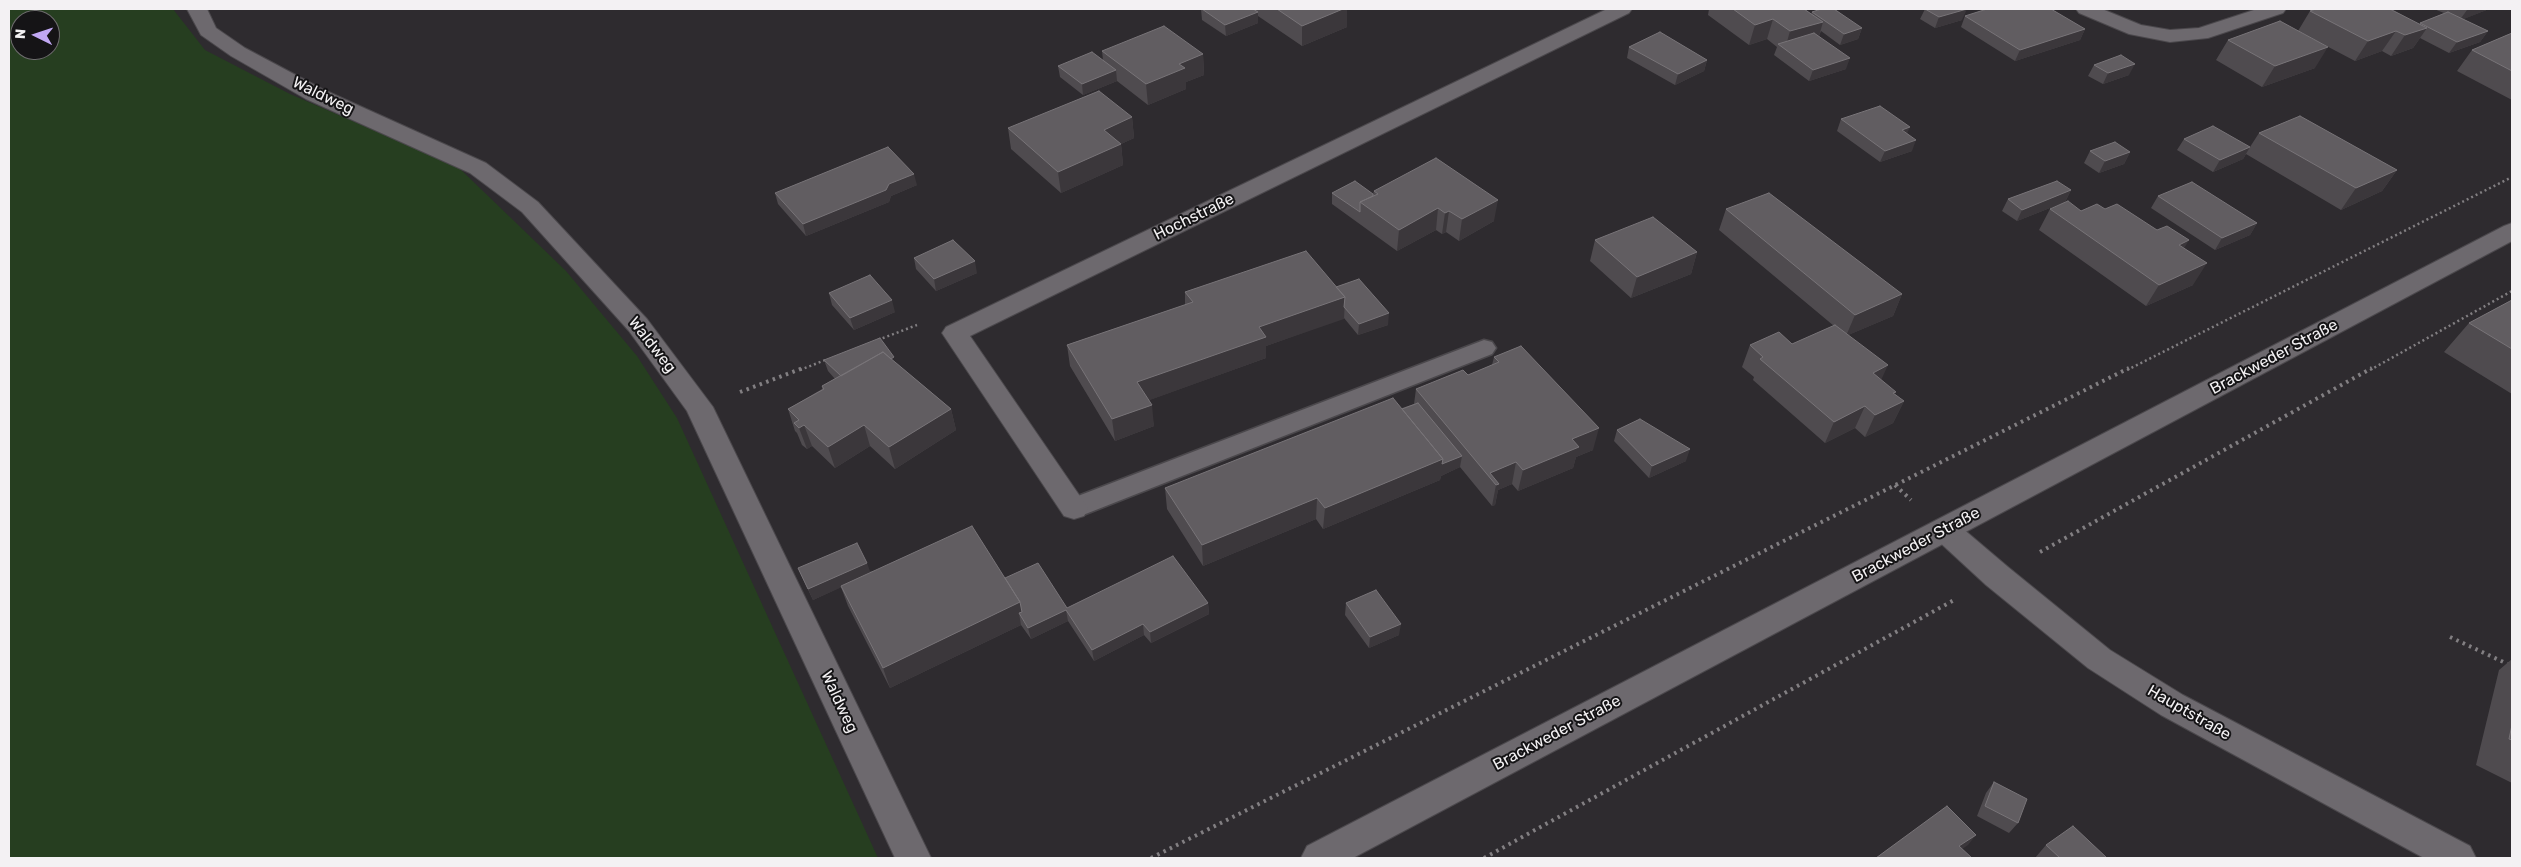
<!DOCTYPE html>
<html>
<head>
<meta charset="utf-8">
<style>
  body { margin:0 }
  #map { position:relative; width:2521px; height:867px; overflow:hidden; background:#2e2b2f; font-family:Rubik,sans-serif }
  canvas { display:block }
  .frame { position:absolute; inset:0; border:10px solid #f3f1f3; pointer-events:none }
  .north { position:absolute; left:10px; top:10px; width:50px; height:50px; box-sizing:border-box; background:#151416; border:1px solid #6e6c6e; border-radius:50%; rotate:274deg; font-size:14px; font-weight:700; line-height:20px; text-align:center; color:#f3f1f3 }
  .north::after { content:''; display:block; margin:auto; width:18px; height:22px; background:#c1a8f3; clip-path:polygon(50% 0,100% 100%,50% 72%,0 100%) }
</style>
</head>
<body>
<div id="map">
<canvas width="2521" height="867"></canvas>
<div class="frame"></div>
<div class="north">N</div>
</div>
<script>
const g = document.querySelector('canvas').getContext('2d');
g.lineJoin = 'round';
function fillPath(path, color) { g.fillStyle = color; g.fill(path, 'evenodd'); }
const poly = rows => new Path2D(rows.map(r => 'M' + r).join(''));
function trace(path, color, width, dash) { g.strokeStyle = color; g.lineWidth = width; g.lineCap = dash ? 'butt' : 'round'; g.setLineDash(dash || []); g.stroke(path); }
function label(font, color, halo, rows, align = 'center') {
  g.font = font + ' Rubik,sans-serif'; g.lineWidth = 4; g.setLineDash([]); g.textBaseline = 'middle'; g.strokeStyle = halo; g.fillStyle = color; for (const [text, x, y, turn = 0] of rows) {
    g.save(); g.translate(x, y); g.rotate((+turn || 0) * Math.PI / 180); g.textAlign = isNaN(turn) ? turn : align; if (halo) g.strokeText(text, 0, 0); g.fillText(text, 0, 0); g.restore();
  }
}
fillPath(poly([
  [9,9,173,9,205,50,290,94,457,166,566,271,637,356,677,418,878,858,9,858],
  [20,20,50,20,50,50,20,50]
]), '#263e20');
const service = poly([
  [1484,340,1492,342,1496,348,1492,354,1083,515,1074,518,1065,515,1061,508,1065,501,1484,340]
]);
const minor = poly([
  [187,9,207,9,216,28,245,48,322,89,486,163,538,202,647,319,713,407,931,858,895,858,687,411,629,331,522,212,470,173,306,99,231,56,201,35,187,9],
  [1607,9,1632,9,1629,13,970,336,1088,508,1084,516,1074,519,1064,516,942,333,946,327,1607,9],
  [2076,9,2102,9,2141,25,2170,30,2199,28,2257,9,2286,9,2283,13,2208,38,2170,42,2129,34,2079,13,2076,9],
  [1945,519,1955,522,2008,567,2110,650,2183,695,2470,846,2476,858,2424,858,2161,715,2088,668,1986,585,1935,538,1930,530,1935,522,1945,519]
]);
const tertiary = poly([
  [2512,223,2512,241,1353,858,1301,858,1307,846,2504,226,2512,223]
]);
trace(service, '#4b484c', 3);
trace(minor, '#4b484c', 2);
trace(tertiary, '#4b484c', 2);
trace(poly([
  [878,340,917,325],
  [800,370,828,359],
  [2127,370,2512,177],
  [2370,370,2512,291]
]), '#827f82', 2.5, [2, 3]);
trace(poly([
  [740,392,803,368],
  [1895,485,1911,500],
  [2040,552,2372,368],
  [2450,637,2512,666],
  [1151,858,2129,368],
  [1484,858,1956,599]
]), '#827f82', 4, [2.5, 4.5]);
fillPath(service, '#6d696e');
fillPath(minor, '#6d696e');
fillPath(tertiary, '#6d696e');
fillPath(poly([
  [1201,9,1347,9,1347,27,1302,46,1258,16,1258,23,1226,36,1202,20],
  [1709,9,1804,9,1811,14,1812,12,1862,28,1858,39,1840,45,1821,31,1819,36,1846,69,1809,81,1774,55,1777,47,1767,39,1749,45,1708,15],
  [1925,9,1962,20,1935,28,1920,19],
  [2434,9,2489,9,2463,19,2488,31,2480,42,2449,53,2420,38,2413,48,2391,56,2382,51,2355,61,2298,31,2310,11,2419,24,2444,13],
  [1965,16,2085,29,2080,40,2015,61,1961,27],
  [2512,33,2512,100,2457,71,2472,50],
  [2228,40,2315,68,2262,87,2216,60],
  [1629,47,1707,60,1704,71,1675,85,1627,58],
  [1102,51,1203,54,1204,75,1186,82,1186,89,1148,105,1117,81,1083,95,1060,77,1058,66,1103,60],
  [2094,65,2129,75,2103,84,2088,76],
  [1132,117,1134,138,1121,144,1123,165,1061,193,1011,149,1008,128],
  [1841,119,1907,133,1912,151,1880,162,1837,131],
  [2259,133,2397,170,2382,191,2341,210,2246,154,2243,159,2213,172,2177,150,2184,139,2250,147],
  [2090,151,2130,152,2124,164,2099,173,2084,163],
  [917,185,891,196,889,202,806,236,778,204,775,193],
  [2071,190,2065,202,2017,221,2002,211,2008,199],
  [1374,191,1494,221,1459,241,1446,232,1442,234,1436,230,1397,251,1332,204,1332,193,1373,194],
  [2158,196,2257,223,2250,235,2215,250,2151,208],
  [1726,209,1902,294,1893,316,1848,335,1881,380,1895,394,1904,401,1893,423,1865,437,1855,428,1825,443,1753,380,1754,377,1742,367,1750,345,1792,344,1834,326,1719,230],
  [2050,209,2081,211,2105,209,2184,248,2193,285,2146,306,2039,230],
  [1595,240,1697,252,1691,274,1631,298,1590,261],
  [914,258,977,273,936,291,916,269],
  [1336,287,1388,325,1358,335,1344,318,1266,346,1266,358,1149,400,1154,426,1115,441,1070,366,1067,345,1185,305,1185,292],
  [829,293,895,312,854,330,832,305],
  [2512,300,2512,394,2444,352,2469,323],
  [1494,357,1593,450,1576,457,1573,468,1518,491,1512,484,1498,490,1495,505,1492,506,1460,467,1441,476,1440,480,1323,529,1316,519,1203,566,1167,509,1165,488,1414,404,1416,389,1468,375,1492,365],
  [824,360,895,362,951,409,956,430,895,469,870,446,835,468,812,446,807,449,802,445,797,433,795,431,788,409,822,389,822,386,835,379,828,371],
  [1617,430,1686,461,1649,478,1614,441],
  [798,568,1005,578,1067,608,1208,603,1209,614,1151,643,1144,635,1094,661,1068,621,1031,639,1021,625,890,688,848,606,841,587,813,600,803,579],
  [1346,603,1399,635,1369,648,1345,615],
  [2512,659,2512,783,2476,765,2499,670],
  [1994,782,2018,823,2009,833,1977,816,1986,793],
  [2046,845,2107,858,2035,858]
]), '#4f4b4f');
fillPath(poly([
  [1343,9,1347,9,1347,27,1302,46,1302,26],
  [1967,9,1962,20,1935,28,1939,17],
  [2469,9,2489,9,2459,21,2467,10],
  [1258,12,1258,23,1226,36,1225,25],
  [1773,19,1767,39,1749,45,1755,25],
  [1823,22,1817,43,1785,49,1790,31],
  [1862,28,1858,39,1840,45,1844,34],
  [2427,28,2413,48,2391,56,2405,35],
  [2085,29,2080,40,2015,61,2020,50],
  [2396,31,2382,51,2355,61,2368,41],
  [2488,31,2480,42,2449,53,2457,42],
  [2328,47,2315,68,2262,87,2275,66],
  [1203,54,1204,75,1186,82,1186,89,1148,105,1146,84,1179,64],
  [1850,58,1846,69,1809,81,1813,70],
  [1707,60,1704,71,1675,85,1678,74],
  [2135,64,2129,75,2103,84,2108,73],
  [1116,70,1117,81,1083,95,1082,84],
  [1132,117,1134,138,1106,151,1104,130],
  [1910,127,1905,138,1902,130],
  [1916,140,1912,151,1880,162,1885,151],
  [1121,144,1123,165,1061,193,1058,172],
  [2250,147,2243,159,2213,172,2220,160],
  [2130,152,2124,164,2099,173,2105,161],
  [2397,170,2382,191,2341,210,2356,188],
  [914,174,917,185,891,196,889,202,806,236,803,224,889,184],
  [2071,190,2065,202,2017,221,2022,210],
  [1498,200,1494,221,1459,241,1462,219],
  [1438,208,1436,230,1397,251,1399,230],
  [1449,211,1446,232,1442,234,1445,213],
  [2257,223,2250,235,2215,250,2222,238],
  [2189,240,2176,262,2179,245],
  [1697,252,1691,274,1631,298,1637,277],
  [975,261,977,273,936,291,934,279],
  [2207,263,2193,285,2146,306,2159,285],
  [1902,294,1893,316,1846,336,1855,315],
  [1345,297,1344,319,1266,346,1266,358,1139,404,1137,382,1259,327],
  [892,300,895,312,854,330,850,318],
  [1389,313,1388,325,1358,335,1359,324],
  [1888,365,1878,387,1873,373],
  [1896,392,1887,409,1904,401,1893,423,1865,437,1875,415,1893,393],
  [1152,405,1154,426,1115,441,1112,419],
  [1865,406,1855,428,1825,443,1834,422],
  [951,409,956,430,895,469,889,447],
  [804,425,812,446,807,449,799,428],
  [864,425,870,446,835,468,828,447],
  [1599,428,1593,450,1576,457,1573,468,1518,491,1523,470,1572,439],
  [1690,449,1686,461,1649,478,1652,466],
  [1462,456,1460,467,1441,476,1440,480,1323,529,1325,508,1443,459],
  [1516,462,1512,484,1498,490,1495,505,1492,506,1496,485,1490,473],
  [1317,498,1316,519,1203,566,1202,545],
  [867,563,871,574,813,600,808,589],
  [1020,602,1024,622,1019,613,1021,625,890,688,883,668],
  [1208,603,1209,614,1151,643,1150,632],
  [1066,610,1068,621,1031,639,1028,628],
  [1143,624,1144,635,1094,661,1092,650],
  [1401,624,1399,635,1369,648,1370,637],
  [1976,835,1968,845,1952,856,1959,846]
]), '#3b373b');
const building = poly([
  [1202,9,1253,9,1258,12,1225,25,1202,9],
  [1277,9,1343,9,1302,26,1277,9],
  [1733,9,1804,9,1823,22,1790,31,1773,19,1755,25,1733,9],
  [1821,9,1834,9,1862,28,1844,34,1812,12,1821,9],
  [1925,9,1967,9,1939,17,1925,9],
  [1987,9,2051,9,2085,29,2020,50,1965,16,1987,9],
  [2316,9,2390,9,2427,28,2405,35,2396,31,2368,41,2310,11,2316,9],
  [2448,12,2488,31,2457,42,2420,23,2448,12],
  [2280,21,2328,47,2275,66,2228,40,2280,21],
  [1164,26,1203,54,1179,64,1185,68,1146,84,1102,51,1164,26],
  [1660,32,1707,60,1678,74,1629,47,1660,32],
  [1814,33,1850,58,1813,70,1778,44,1814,33],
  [2512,33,2512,71,2472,50,2512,33],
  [1092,52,1116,70,1082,84,1058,66,1092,52],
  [2121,55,2135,64,2108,73,2094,65,2121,55],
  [1099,91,1132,117,1104,130,1121,144,1058,172,1008,128,1099,91],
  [1880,106,1910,127,1902,130,1916,140,1885,151,1841,119,1880,106],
  [2300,116,2397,170,2356,188,2259,133,2300,116],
  [2213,126,2250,147,2220,160,2184,139,2213,126],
  [2115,142,2130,152,2105,161,2090,151,2115,142],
  [888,147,914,174,889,184,886,190,803,224,775,193,888,147],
  [1436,158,1498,200,1462,219,1449,211,1445,213,1438,208,1399,230,1360,202,1378,194,1374,191,1436,158],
  [1355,181,1373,194,1373,196,1360,202,1360,212,1332,193,1355,181],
  [2057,181,2071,190,2022,210,2008,199,2057,181],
  [2192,182,2257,223,2222,238,2158,196,2192,182],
  [1769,193,1902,294,1855,315,1726,209,1769,193],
  [2068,201,2081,211,2097,204,2105,209,2117,204,2157,230,2167,226,2189,240,2179,245,2207,263,2159,285,2050,209,2068,201],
  [1653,217,1697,252,1637,277,1595,240,1653,217],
  [953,240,975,261,934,279,914,258,953,240],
  [1306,251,1345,297,1259,327,1266,337,1137,382,1152,405,1112,419,1067,345,1193,302,1185,292,1306,251],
  [870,275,892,300,850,318,829,293,870,275],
  [1359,279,1389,313,1359,324,1344,307,1345,297,1336,287,1359,279],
  [2512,300,2512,349,2469,323,2512,300],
  [1835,325,1888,365,1873,373,1896,392,1893,393,1904,401,1875,415,1865,406,1834,422,1760,359,1763,357,1750,345,1779,332,1792,344,1835,325],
  [880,338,894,357,891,359,883,352,841,376,824,360,880,338],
  [1521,346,1599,428,1572,439,1579,447,1523,470,1516,462,1490,473,1499,484,1496,485,1416,389,1463,370,1468,375,1499,362,1494,357,1521,346],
  [883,352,951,409,889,447,864,425,828,447,804,425,799,428,794,423,799,420,788,409,824,389,822,386,883,352],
  [1393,398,1443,459,1325,508,1317,498,1202,545,1165,488,1393,398],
  [1418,403,1462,456,1442,464,1443,459,1402,409,1418,403],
  [1640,419,1690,449,1652,466,1617,430,1640,419],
  [972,526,1020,602,883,668,841,586,972,526],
  [857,543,867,563,808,589,798,568,857,543],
  [1173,556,1208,603,1150,632,1143,624,1092,650,1066,610,1028,628,1019,613,1022,612,1020,602,1005,578,1038,563,1067,608,1173,556],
  [1376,590,1401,624,1370,637,1346,603,1376,590],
  [2512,725,2512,740,2509,739,2512,725],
  [1994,782,2027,799,2018,823,1985,806,1994,782],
  [1947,806,1976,835,1959,846,1972,858,1876,858,1947,806],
  [2073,826,2107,858,2060,858,2046,845,2073,826]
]);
fillPath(building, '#615d61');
trace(building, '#787478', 1);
label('16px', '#f3f1f3', '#151416', [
  ["Waldweg",323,96,26],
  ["Hochstraße",1194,217,-26],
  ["Waldweg",652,345,52],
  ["Brackweder Straße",2274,357,-28],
  ["Brackweder Straße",1916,545,-28],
  ["Waldweg",839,702,65],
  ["Hauptstraße",2189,713,30],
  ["Brackweder Straße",1557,733,-28]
]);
</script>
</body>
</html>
